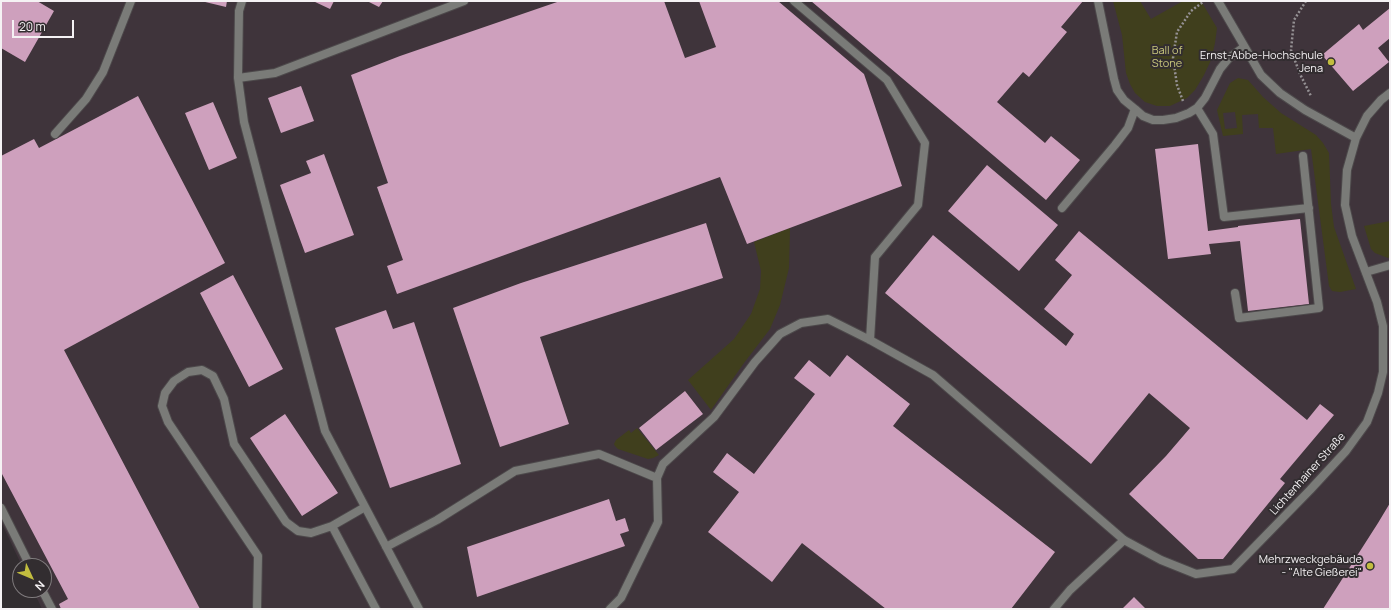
<!DOCTYPE html>
<html>
<head>
<meta charset="utf-8">
<style>
  body { margin:0 }
  #map { position:relative; width:1391px; height:610px; overflow:hidden; background:#322d30; font-family:Manrope,sans-serif }
  canvas { display:block }
  .frame { position:absolute; inset:0; border:2px solid #f5f2f4; pointer-events:none }
  .north { position:absolute; left:12px; top:558px; width:40px; height:40px; box-sizing:border-box; background:#322d30; border:1px solid #807c7e; border-radius:50%; rotate:134deg; font-size:11px; font-weight:700; line-height:16px; text-align:center; color:#f5f2f4 }
  .north::after { content:''; display:block; margin:auto; width:14px; height:18px; background:#c2bd3f; clip-path:polygon(50% 0,100% 100%,50% 72%,0 100%) }
  .scale { position:absolute; left:12px; top:20px; width:62px; height:18px; box-sizing:border-box; border:2px solid #f5f2f4; border-top:0; padding-left:5px; font-size:12px; line-height:14px; white-space:nowrap; color:#f5f2f4; -webkit-text-stroke:3px #322d30; paint-order:stroke }
</style>
</head>
<body>
<div id="map">
<canvas width="1391" height="610"></canvas>
<div class="frame"></div>
<div class="north">N</div>
<div class="scale">20 m</div>
</div>
<script>
const g = document.querySelector('canvas').getContext('2d');
g.lineJoin = 'round';
function fillPath(path, color) { g.fillStyle = color; g.fill(path, 'evenodd'); }
const poly = rows => new Path2D(rows.map(r => 'M' + r).join(''));
function trace(path, color, width, dash) { g.strokeStyle = color; g.lineWidth = width; g.lineCap = dash ? 'butt' : 'round'; g.setLineDash(dash || []); g.stroke(path); }
function label(font, color, halo, rows, align = 'center') {
  g.font = font + ' Manrope,sans-serif'; g.lineWidth = 4; g.setLineDash([]); g.textBaseline = 'middle'; g.strokeStyle = halo; g.fillStyle = color; for (const [text, x, y, turn = 0] of rows) {
    g.save(); g.translate(x, y); g.rotate((+turn || 0) * Math.PI / 180); g.textAlign = isNaN(turn) ? turn : align; if (halo) g.strokeText(text, 0, 0); g.fillText(text, 0, 0); g.restore();
  }
}
fillPath(poly([
  [1,1,1390,1,1390,609,42,609,33,590,44,590,44,566,22,566,1,522]
]), '#3f343b');
fillPath(poly([
  [1113,1,1140,1,1151,19,1183,1,1201,1,1217,28,1215,43,1211,60,1204,75,1195,90,1187,98,1170,106,1157,106,1145,102,1135,93,1130,84,1126,73,1122,35],
  [1238,78,1248,80,1263,97,1281,113,1316,135,1323,143,1329,153,1331,204,1334,227,1356,289,1340,292,1332,291,1329,286,1311,149,1276,154,1273,128,1259,128,1258,114,1242,115,1243,134,1223,136,1217,110,1230,83],
  [1235,112,1237,128,1225,129,1223,113],
  [1390,221,1390,257,1388,258,1375,253,1371,249,1364,226],
  [790,228,789,268,780,305,770,329,744,363,711,410,688,380,734,339,751,314,760,289,761,271,754,242],
  [637,428,659,455,653,458,648,459,618,449,615,446,614,444,616,440,629,430,631,433]
]), '#403f1d');
fillPath(poly([
  [1,1,37,1,54,11,25,62,1,48],
  [201,1,227,1,226,7],
  [313,1,334,1,330,9],
  [367,1,383,1,379,7],
  [560,1,664,1,685,58,716,47,699,1,778,1,864,74,902,186,747,244,720,177,397,294,387,266,403,260,377,187,388,183,351,75,400,56],
  [811,1,1083,1,1061,27,1067,32,1029,77,1023,72,997,102,1045,143,1051,136,1080,160,1046,200],
  [1390,8,1390,38,1378,48,1389,62,1353,91,1322,55,1359,24,1363,30],
  [301,86,314,121,281,133,268,98],
  [138,96,225,263,64,350,200,609,61,609,59,604,68,599,2,474,1,475,1,156,34,139,39,148],
  [213,102,237,158,209,170,185,113],
  [1198,144,1208,231,1238,227,1238,226,1300,219,1309,304,1248,311,1240,241,1209,244,1211,254,1168,259,1155,149],
  [324,154,354,235,305,253,280,185,311,173,306,161],
  [987,165,1058,225,1019,271,948,211],
  [706,223,723,278,540,337,569,424,500,447,453,308,521,283],
  [1079,231,1307,420,1320,404,1334,415,1280,479,1285,483,1223,559,1198,559,1129,494,1166,456,1190,428,1149,393,1091,464,885,293,933,235,1066,346,1074,334,1044,309,1072,275,1055,260],
  [233,275,283,369,249,387,200,293],
  [386,310,393,329,414,322,461,464,390,488,335,328],
  [847,355,910,404,893,426,1055,552,1011,609,886,609,802,543,772,582,708,532,739,492,713,472,727,453,754,474,815,394,794,378,809,360,830,377],
  [685,391,703,414,656,450,639,428],
  [285,414,338,493,302,516,250,438],
  [609,499,616,521,625,518,629,531,620,534,625,546,477,597,467,547],
  [1390,503,1390,609,1323,609,1378,523],
  [1134,597,1146,609,1122,609]
]), '#cea0bd');
const lane = poly([
  [242,1,239,11,238,78,244,122,325,431,419,609],
  [794,1,887,80,925,143,918,205,875,257,870,340],
  [1098,1,1114,79,1117,90,1124,100,1135,109,1143,116,1153,120,1163,120,1176,118,1189,113,1197,108,1205,98,1220,69,1229,58,1244,47],
  [238,78,275,73,464,1],
  [1197,108,1213,134,1224,217,1309,208],
  [55,134,86,99,103,72,131,1],
  [1062,208,1115,145,1128,128,1135,109],
  [1366,272,1390,265],
  [1235,293,1239,318,1319,308,1303,156],
  [1,508,30,566],
  [332,526,376,609],
  [386,547,437,520,515,471,599,454,657,478,663,464,714,417,755,362,780,334,801,323,828,319,870,340,933,375,1124,540,1070,590,1054,609],
  [42,590,52,609],
  [257,609,258,556,168,422,162,406,165,393,174,381,188,372,202,370,213,376,224,399,234,444,286,522,298,531,311,533,332,526,365,507],
  [610,609,621,598,658,522,657,478]
]);
const street = poly([
  [1218,1,1261,75,1280,93,1305,110,1356,138],
  [1124,540,1161,560,1196,574,1233,569,1310,490,1346,451,1367,422,1378,393,1383,372,1383,326,1377,302,1352,236,1345,205,1347,170,1356,138,1367,116,1381,100,1390,93]
]);
trace(lane, '#4d494b', 10);
trace(street, '#4d494b', 10);
trace(poly([
  [1306,1,1294,20,1291,50,1300,74,1311,96],
  [1183,101,1177,85,1173,58,1177,32,1191,11,1203,2]
]), '#959194', 2.5, [2, 2]);
trace(lane, '#7a7b78', 8);
trace(street, '#7a7b78', 8);
for (const [x, y, r, color] of [
  [1331,62,4,"#c2bd3f"],
  [1370,566,4,"#c2bd3f"]
]) { const dot = new Path2D(); dot.arc(x, y, r, 0, 2 * Math.PI); g.fillStyle = color; g.fill(dot); trace(dot, '#322d30', 1.5); }
label('11px', '#c8c67c', '#322d30', [
  ["Ball of",1167,51],
  ["Stone",1167,64]
]);
label('11px', '#f5f2f4', '#322d30', [
  ["Ernst-Abbe-Hochschule",1323,56],
  ["Jena",1323,69],
  ["Mehrzweckgebäude",1362,560],
  ["- \"Alte Gießerei\"",1362,573]
], 'right');
label('11px', '#f5f2f4', '#322d30', [
  ["Lichtenhainer Straße",1308,474,-48]
]);
</script>
</body>
</html>
